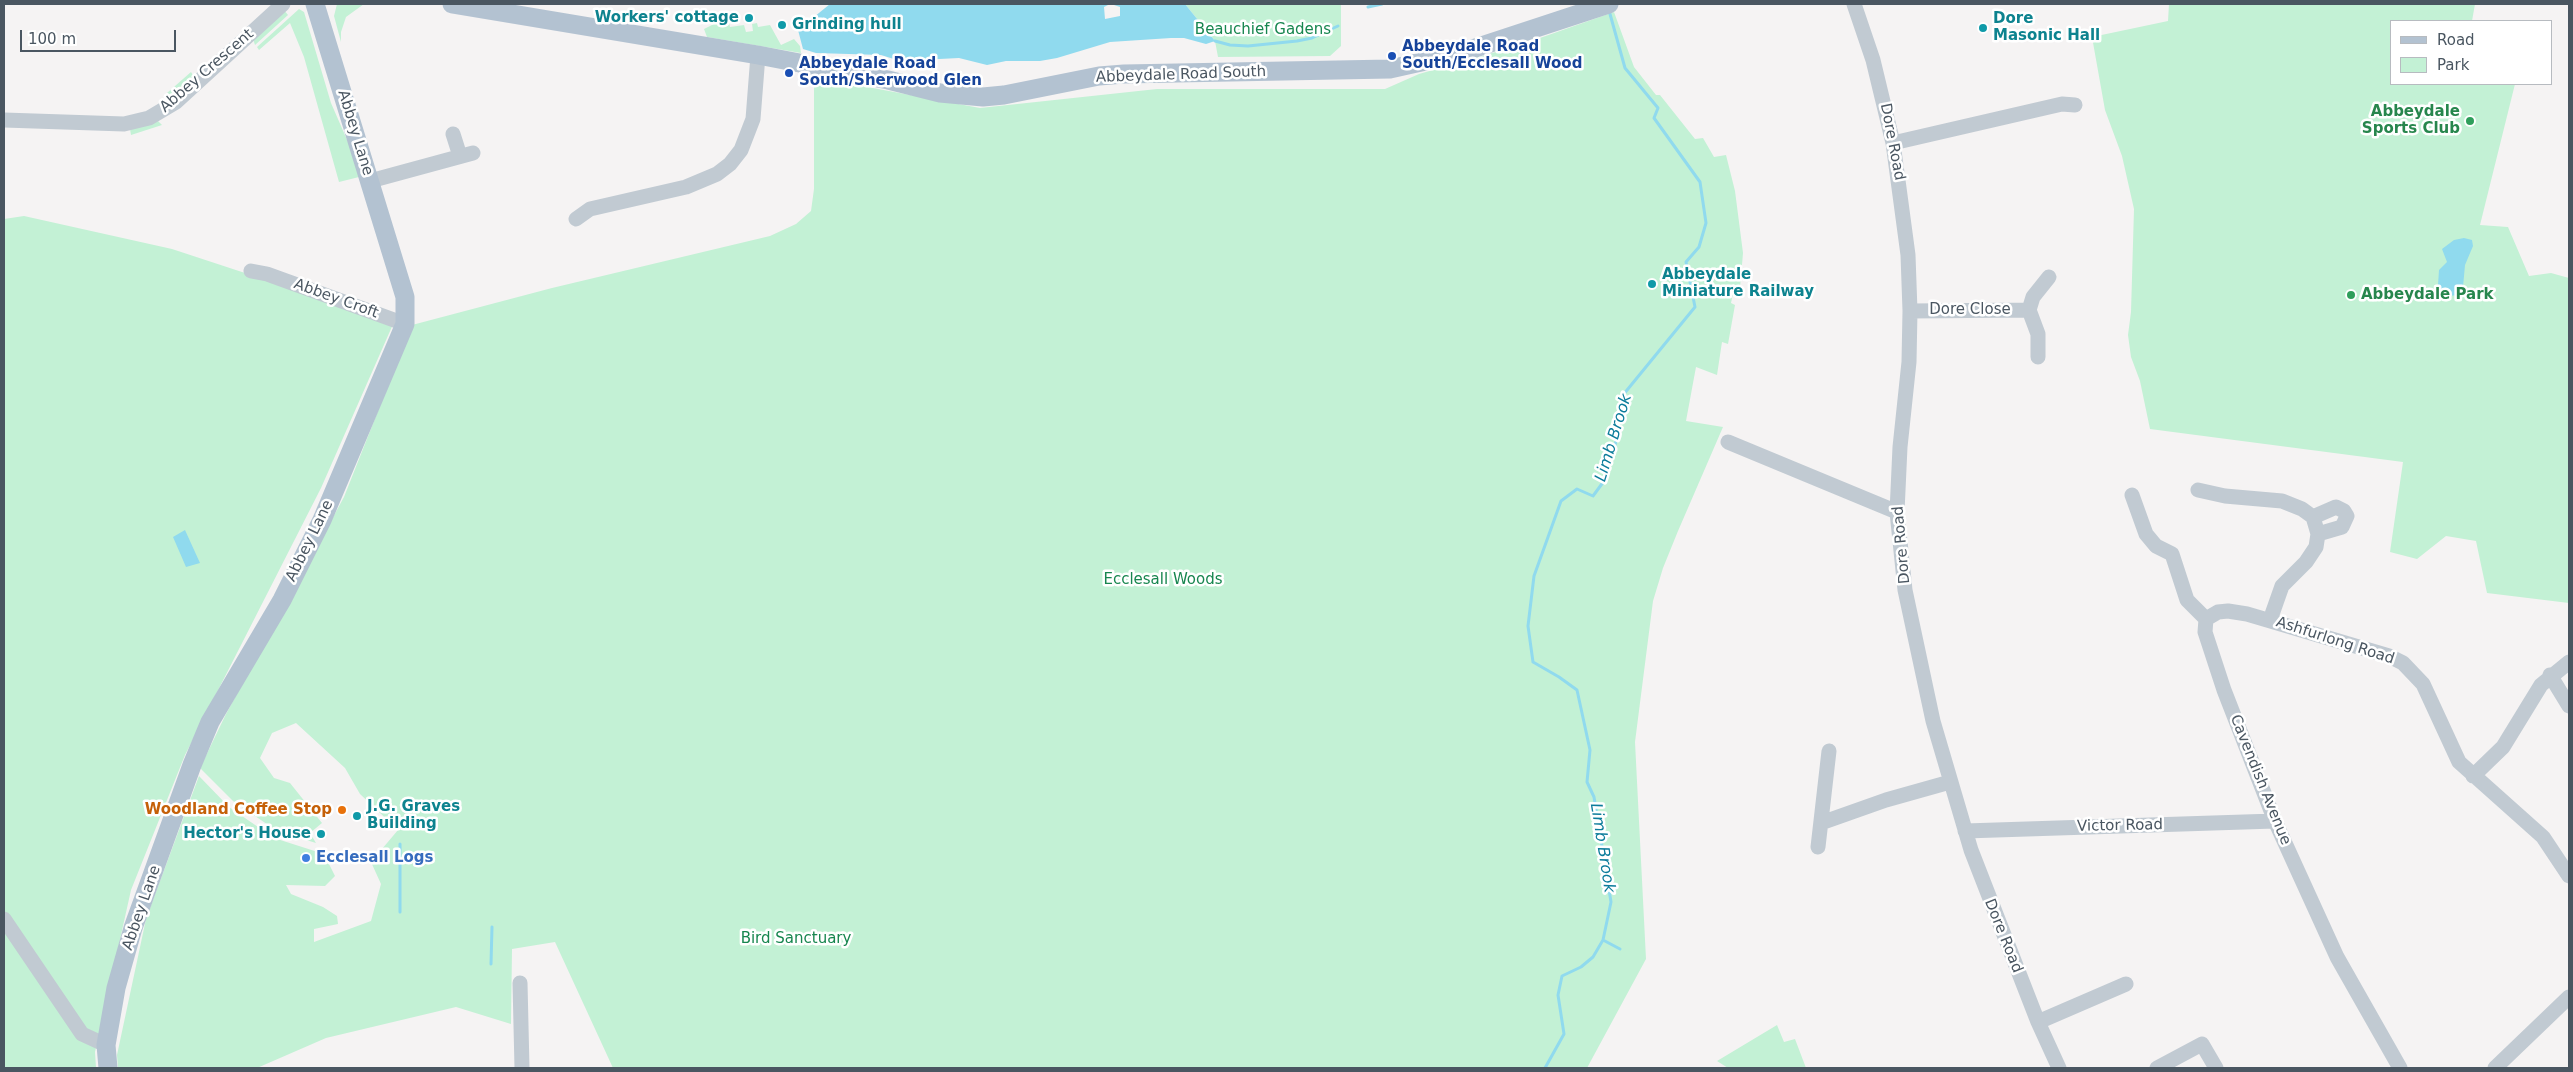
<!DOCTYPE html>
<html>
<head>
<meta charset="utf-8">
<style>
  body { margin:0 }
  #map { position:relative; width:2573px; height:1072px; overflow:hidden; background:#f5f3f3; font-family:"DejaVu Sans",sans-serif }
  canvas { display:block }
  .frame { position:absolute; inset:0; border:5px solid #4a5661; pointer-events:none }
  .legend { position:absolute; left:2390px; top:20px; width:162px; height:65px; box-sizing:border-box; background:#fff; border:1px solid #b7bbc0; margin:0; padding:6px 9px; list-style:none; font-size:15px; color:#4a5661 }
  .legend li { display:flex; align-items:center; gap:10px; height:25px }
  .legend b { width:25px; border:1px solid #b7bbc0 }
  .scale { position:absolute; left:20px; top:30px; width:156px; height:22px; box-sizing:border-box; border:2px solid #4a5661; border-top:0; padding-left:6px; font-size:15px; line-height:18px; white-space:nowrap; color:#4a5661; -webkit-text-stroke:4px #fff; paint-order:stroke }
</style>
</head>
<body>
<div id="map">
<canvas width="2573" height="1072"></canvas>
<div class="frame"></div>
<ul class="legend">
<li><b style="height:6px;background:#b3c2d1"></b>Road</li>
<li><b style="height:14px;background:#c3f1d5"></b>Park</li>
</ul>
<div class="scale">100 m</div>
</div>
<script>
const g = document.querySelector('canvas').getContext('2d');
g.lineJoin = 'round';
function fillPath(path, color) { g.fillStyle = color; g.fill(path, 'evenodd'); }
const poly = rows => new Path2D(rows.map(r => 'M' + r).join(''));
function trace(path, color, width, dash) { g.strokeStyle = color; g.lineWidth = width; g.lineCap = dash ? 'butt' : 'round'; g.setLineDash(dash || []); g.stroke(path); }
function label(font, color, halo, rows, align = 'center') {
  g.font = font + ' "DejaVu Sans",sans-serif'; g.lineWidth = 5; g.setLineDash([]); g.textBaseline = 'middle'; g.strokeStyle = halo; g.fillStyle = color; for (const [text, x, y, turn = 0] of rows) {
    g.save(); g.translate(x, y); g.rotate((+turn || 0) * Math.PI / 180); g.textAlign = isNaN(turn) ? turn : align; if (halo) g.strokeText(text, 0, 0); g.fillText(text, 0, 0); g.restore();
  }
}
fillPath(poly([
  [337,4,364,4,346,17,341,32,341,42,334,16],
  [1185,4,1341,4,1341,46,1330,56,1218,57,1215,41],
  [2169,4,2475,4,2472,21,2392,21,2392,84,2515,84,2480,225,2508,227,2529,276,2551,273,2569,278,2569,603,2487,593,2476,541,2446,536,2417,559,2390,552,2403,462,2150,429,2140,381,2131,357,2128,335,2131,312,2134,209,2122,156,2105,110,2092,37,2168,21],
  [299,9,304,12,331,103,351,149,359,177,339,182,304,57,290,23,259,50,257,47],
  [284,10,288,15,255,45,253,39],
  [1614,12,1634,67,1656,95,1660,95,1695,139,1703,138,1714,157,1726,155,1735,191,1743,253,1740,288,1734,289,1731,303,1735,305,1728,344,1722,342,1717,375,1696,367,1686,421,1723,427,1678,531,1663,568,1653,601,1635,742,1646,959,1587,1068,613,1068,555,942,512,949,511,1024,456,1007,326,1038,257,1068,118,1068,117,1055,146,919,199,776,229,807,274,838,324,854,335,876,325,886,286,885,291,894,323,907,337,916,338,924,314,929,314,942,371,921,381,884,371,862,398,830,360,794,345,768,296,723,272,733,260,758,274,778,290,783,322,823,310,833,316,843,277,831,233,801,200,768,226,714,344,497,412,325,552,288,770,236,796,224,811,211,814,189,814,77,980,108,1157,89,1385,89,1419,74,1520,45],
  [724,19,729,22,730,27,744,25,746,32,753,31,752,24,757,23,758,27,770,25,781,45,794,39,800,46,801,53,707,37,704,29],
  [191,72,194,77,170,97,167,93],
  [158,121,162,125,131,135,130,129],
  [24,216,172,249,394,322,321,488,185,755,131,890,95,1052,96,1068,4,1068,4,219],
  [1777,1025,1784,1042,1795,1039,1806,1068,1728,1068,1717,1061]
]), '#c3f1d5');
fillPath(poly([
  [830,4,1110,4,1104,7,1105,19,1120,16,1120,7,1111,4,1185,4,1215,41,1206,44,1184,38,1171,38,1110,42,1057,58,1040,61,1006,61,987,65,959,58,900,61,881,55,816,53,803,49,798,30],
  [2464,238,2472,240,2473,246,2465,265,2463,287,2461,295,2447,296,2442,294,2438,285,2439,270,2447,262,2442,249,2454,240],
  [185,530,200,563,186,567,173,537]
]), '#90daee');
trace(poly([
  [1368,7,1382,4],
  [1215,41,1230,45,1248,46,1297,41,1312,38,1338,26],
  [400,912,400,844],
  [1603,940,1620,949],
  [491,964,492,927],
  [1545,1068,1564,1034,1558,995,1562,976,1581,967,1593,957,1603,940,1611,902,1594,797,1587,782,1590,750,1577,690,1559,677,1533,662,1528,626,1534,576,1561,501,1577,489,1593,496,1604,481,1618,435,1623,395,1695,307,1686,262,1699,247,1706,223,1700,182,1654,118,1658,108,1625,68,1610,14]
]), '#90daee', 3);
trace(poly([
  [1854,4,1873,60,1893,143,1908,255,1910,311,1909,362,1900,447,1897,512,1905,590,1933,721,1971,850,2038,1022,2059,1068],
  [4,120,124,124,149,118,176,102,283,4],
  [453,134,460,156],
  [1893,143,2062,104,2075,105],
  [370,181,473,153],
  [576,219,590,209,686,187,717,174,730,164,741,150,753,119,758,55],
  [251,271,267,274,405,324],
  [1910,311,2029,310],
  [2038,357,2038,334,2029,310,2033,297,2049,277],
  [1728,442,1897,512],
  [2198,490,2225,496,2282,501,2302,509,2313,517,2318,534,2316,547,2306,562,2282,586,2270,620],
  [2132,495,2146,534,2156,546,2172,554,2187,600,2206,619],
  [2313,517,2336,507,2344,511,2347,516,2342,527,2318,534],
  [2206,619,2205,632,2224,690,2275,821,2337,957,2400,1068],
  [2206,619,2218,612,2228,611,2247,614,2389,656,2403,663,2423,684,2459,762,2543,837,2569,876],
  [2550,675,2569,706],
  [2473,776,2503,747,2541,685,2569,662],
  [1821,823,1886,800,1950,782],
  [1965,831,2275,821],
  [1818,847,1829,751],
  [4,919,82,1034,106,1045],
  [520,983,522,1068],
  [2038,1022,2126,984],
  [2157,1068,2202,1044,2216,1068],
  [2495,1068,2569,997]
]), '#c1cad2', 15);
trace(poly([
  [452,4,758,55,888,80,940,93,983,97,1004,95,1099,76,1124,74,1390,69,1457,54,1609,4],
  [108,1068,106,1045,116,988,133,928,192,765,210,722,282,600,322,520,405,324,405,297,315,4]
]), '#b3c2d1', 19);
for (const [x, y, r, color] of [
  [749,18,5,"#0f9aa8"],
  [782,25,5,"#0f9aa8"],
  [1983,28,5,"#0f9aa8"],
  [1392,56,5,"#1a4fb4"],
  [789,73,5,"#1a4fb4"],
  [2470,121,5,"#2e9e5b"],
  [1652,284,5,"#0f9aa8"],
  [2351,295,5,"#2e9e5b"],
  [342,810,5,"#e8710a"],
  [357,816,5,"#0f9aa8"],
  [321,834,5,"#0f9aa8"],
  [306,858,5,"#3f7fe0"]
]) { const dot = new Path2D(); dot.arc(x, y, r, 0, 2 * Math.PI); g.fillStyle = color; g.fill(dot); trace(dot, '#fff', 2); }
label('bold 15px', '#0d838f', '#fff', [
  ["Workers' cottage",739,18,"right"],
  ["Dore",1993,19],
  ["Masonic Hall",1993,36],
  ["Grinding hull",792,25],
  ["Abbeydale",1662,275],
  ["Miniature Railway",1662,292],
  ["J.G. Graves",367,807],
  ["Building",367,824],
  ["Hector's House",311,834,"right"]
], 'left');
label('15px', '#17864f', '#fff', [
  ["Beauchief Gadens",1263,30],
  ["Ecclesall Woods",1163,580],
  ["Bird Sanctuary",796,939]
]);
label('bold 15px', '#164399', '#fff', [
  ["Abbeydale Road",1402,47],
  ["South/Ecclesall Wood",1402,64],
  ["Abbeydale Road",799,64],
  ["South/Sherwood Glen",799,81]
], 'left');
label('15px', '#4a5661', '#fff', [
  ["Abbey Crescent",207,71,-41],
  ["Abbeydale Road South",1181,75,-2],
  ["Abbey Lane",355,133,73],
  ["Dore Road",1892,142,79],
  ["Abbey Croft",336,299,20],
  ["Dore Close",1970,310],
  ["Abbey Lane",310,541,-64],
  ["Dore Road",1902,545,-95],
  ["Ashfurlong Road",2335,641,18],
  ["Cavendish Avenue",2260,780,68],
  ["Victor Road",2120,826,-1],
  ["Abbey Lane",142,908,-71],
  ["Dore Road",2003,936,68]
]);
label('bold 15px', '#27864d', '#fff', [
  ["Abbeydale",2460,112],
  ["Sports Club",2460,129],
  ["Abbeydale Park",2361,295,"left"]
], 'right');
label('bold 15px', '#c56008', '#fff', [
  ["Woodland Coffee Stop",332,810]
], 'right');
label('bold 15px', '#366cbe', '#fff', [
  ["Ecclesall Logs",316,858]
], 'left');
label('italic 16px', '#0c7c9b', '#fff', [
  ["Limb Brook",1614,438,-73],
  ["Limb Brook",1602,848,81]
]);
</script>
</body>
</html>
